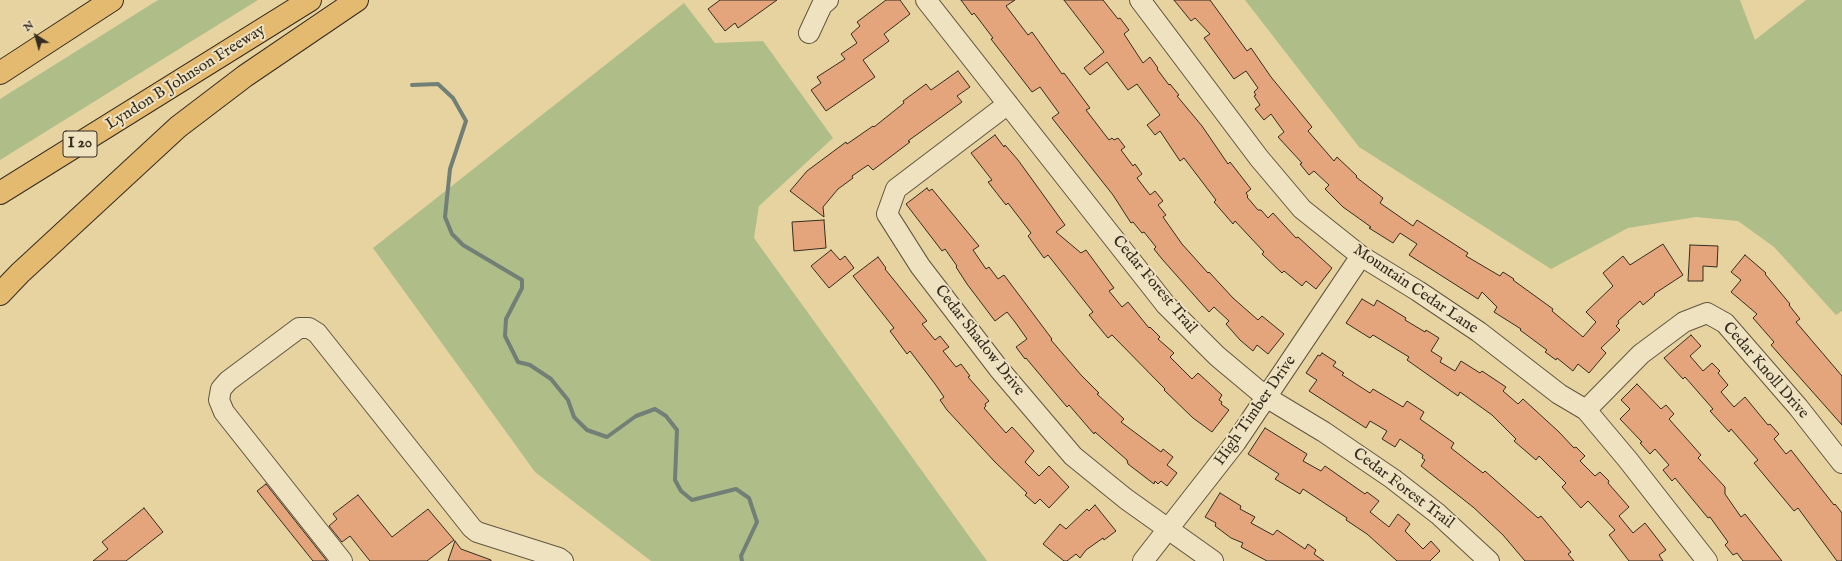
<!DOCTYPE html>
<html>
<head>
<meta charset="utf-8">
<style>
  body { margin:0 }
  #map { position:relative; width:1842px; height:561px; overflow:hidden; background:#e7d3a0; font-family:"IM FELL English",serif }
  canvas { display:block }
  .north { position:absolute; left:16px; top:16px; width:40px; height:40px; -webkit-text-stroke:3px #efe2c1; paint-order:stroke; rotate:323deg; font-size:11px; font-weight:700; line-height:16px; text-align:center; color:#352c20 }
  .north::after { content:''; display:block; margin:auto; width:14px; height:18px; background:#352c20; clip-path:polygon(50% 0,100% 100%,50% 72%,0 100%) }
</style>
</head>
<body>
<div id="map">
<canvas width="1842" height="561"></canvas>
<div class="north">N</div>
</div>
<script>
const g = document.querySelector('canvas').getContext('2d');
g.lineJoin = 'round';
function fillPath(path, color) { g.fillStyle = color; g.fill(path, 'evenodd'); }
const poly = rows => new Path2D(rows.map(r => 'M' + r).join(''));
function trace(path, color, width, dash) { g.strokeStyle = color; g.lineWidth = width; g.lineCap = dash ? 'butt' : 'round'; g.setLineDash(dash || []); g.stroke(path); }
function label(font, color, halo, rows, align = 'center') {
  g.font = font + ' "IM FELL English",serif'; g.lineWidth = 4; g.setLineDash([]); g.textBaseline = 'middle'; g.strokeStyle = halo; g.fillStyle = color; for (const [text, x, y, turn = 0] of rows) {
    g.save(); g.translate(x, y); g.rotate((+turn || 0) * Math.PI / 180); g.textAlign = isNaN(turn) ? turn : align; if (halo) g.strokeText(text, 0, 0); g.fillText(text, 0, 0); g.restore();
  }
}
fillPath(poly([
  [158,0,258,0,0,160,0,99],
  [1245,0,1740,0,1755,40,1806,0,1842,0,1842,311,1836,315,1774,247,1738,221,1696,217,1628,228,1551,269,1359,147],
  [684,3,715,43,763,41,833,138,759,206,754,238,987,561,651,561,535,472,373,248]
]), '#afbe89');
trace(poly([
  [412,85,438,84,453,98,466,121,450,169,445,217,452,234,463,245,522,280,522,288,506,319,505,336,518,362,530,365,551,379,568,400,574,417,587,430,607,437,636,416,655,409,666,416,677,430,675,480,681,491,692,500,736,489,749,498,757,522,741,556,742,561]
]), '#727f76', 4);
const building = poly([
  [720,0,777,0,738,28,735,23,725,31,708,9,720,0],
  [886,0,900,0,910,14,884,34,889,41,863,60,875,77,826,111,811,90,821,83,817,77,845,59,841,54,857,43,851,34,860,26,857,22,886,0],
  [961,0,1015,0,1006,6,1028,35,1032,32,1062,74,1064,73,1090,108,1086,110,1109,140,1112,138,1114,140,1118,138,1125,147,1121,150,1133,166,1135,164,1142,174,1137,178,1150,195,1155,191,1163,201,1158,205,1166,215,1163,217,1182,244,1208,273,1209,272,1233,298,1258,320,1262,316,1284,334,1268,354,1257,345,1253,351,1240,340,1226,324,1229,321,1214,307,1209,312,1162,259,1154,249,1156,247,1144,232,1142,233,1133,222,1131,223,1113,195,1052,118,1059,113,1040,87,1032,92,991,39,993,38,974,13,972,15,961,0],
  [1064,0,1103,0,1118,19,1120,18,1129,30,1124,34,1143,63,1150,57,1158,68,1157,69,1169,85,1170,84,1179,95,1177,96,1202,126,1228,164,1230,162,1251,189,1246,193,1248,196,1247,197,1258,210,1261,210,1268,218,1273,213,1296,238,1298,237,1332,268,1316,289,1306,281,1302,286,1284,271,1282,273,1262,254,1264,252,1235,221,1233,224,1214,202,1216,200,1184,158,1180,161,1160,131,1155,135,1147,125,1160,115,1137,84,1128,90,1107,62,1090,75,1084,68,1104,52,1064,0],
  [1174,0,1210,0,1247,51,1251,48,1271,77,1312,127,1308,131,1334,161,1337,157,1357,176,1356,177,1383,198,1380,203,1413,226,1417,220,1468,253,1466,256,1500,276,1503,272,1514,279,1513,280,1553,309,1552,311,1583,337,1596,322,1586,312,1613,286,1603,273,1623,256,1630,265,1663,244,1683,275,1654,294,1655,295,1643,305,1640,301,1618,321,1619,323,1616,326,1620,330,1601,348,1606,353,1589,373,1578,364,1573,371,1557,358,1556,360,1545,352,1547,350,1520,330,1521,329,1494,312,1497,307,1482,292,1478,299,1409,255,1417,244,1400,233,1393,243,1369,228,1371,227,1343,207,1325,189,1329,185,1314,171,1309,175,1300,164,1302,163,1278,137,1284,132,1271,114,1264,120,1255,109,1260,105,1254,96,1256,95,1254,92,1258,88,1246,71,1234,79,1204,38,1210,34,1195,18,1191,21,1174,0],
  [958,71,970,87,957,96,962,102,908,141,910,142,873,170,868,165,852,176,853,178,838,189,823,207,824,217,790,191,807,171,846,142,847,144,873,126,874,127,904,103,903,101,926,84,931,90,958,71],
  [995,135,1004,147,1005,145,1018,160,1065,225,1056,232,1081,253,1086,250,1114,288,1109,291,1122,307,1128,302,1149,328,1150,327,1160,337,1158,339,1174,353,1170,357,1192,379,1198,373,1222,395,1219,400,1222,402,1221,404,1229,410,1212,432,1193,418,1164,390,1165,389,1112,335,1108,338,1089,315,1093,312,1048,255,1044,258,1028,236,1031,233,1008,203,1006,205,988,182,992,180,971,153,995,135],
  [927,188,929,191,932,189,979,246,973,250,986,269,989,267,998,279,1004,275,1052,339,1051,340,1081,375,1099,393,1097,394,1124,419,1121,422,1161,452,1163,449,1173,457,1167,465,1177,473,1167,486,1161,481,1158,484,1155,481,1154,484,1128,464,1127,460,1104,440,1095,432,1094,434,1069,405,1067,407,1051,388,1026,358,1025,359,1016,347,1027,339,1015,322,1007,312,995,321,967,284,956,267,957,266,945,249,942,251,906,204,927,188],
  [824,220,826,248,794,251,792,222,824,220],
  [1690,245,1718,246,1717,267,1703,266,1703,281,1688,281,1690,245],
  [831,250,840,260,845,256,854,268,829,288,811,266,831,250],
  [1745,255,1766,273,1765,274,1790,304,1789,305,1800,319,1796,322,1842,376,1842,425,1771,345,1774,342,1753,318,1757,314,1731,292,1741,280,1731,272,1745,255],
  [878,257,886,268,885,269,927,321,922,324,935,340,940,336,949,347,943,351,956,367,961,364,970,376,968,377,989,401,985,404,986,406,984,408,1006,433,1012,427,1034,451,1025,462,1039,476,1049,466,1069,487,1049,508,1040,499,1035,504,1025,495,1027,493,995,462,947,410,940,400,944,397,935,384,910,351,907,354,890,331,894,328,853,276,878,257],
  [1362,299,1374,306,1377,300,1406,318,1405,320,1425,332,1426,330,1439,338,1431,351,1442,358,1440,362,1455,371,1461,361,1480,373,1482,371,1506,387,1503,391,1518,404,1523,399,1559,432,1574,448,1576,447,1585,456,1580,461,1595,476,1600,472,1609,481,1608,483,1629,507,1619,516,1633,533,1645,523,1666,550,1659,555,1663,561,1629,561,1609,535,1615,530,1588,501,1581,508,1562,487,1566,483,1539,456,1536,460,1514,441,1516,439,1492,415,1460,392,1458,396,1407,360,1409,357,1373,335,1370,338,1346,323,1362,299],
  [1691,335,1701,346,1690,356,1703,371,1712,363,1720,371,1718,373,1728,385,1721,392,1734,407,1745,397,1768,425,1770,424,1779,434,1774,439,1786,454,1791,450,1834,505,1835,504,1842,513,1842,561,1837,561,1798,508,1794,511,1754,463,1758,460,1731,429,1729,432,1710,411,1713,409,1685,377,1683,379,1664,358,1691,335],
  [1322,353,1336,362,1333,366,1344,373,1342,375,1370,393,1373,389,1403,407,1407,401,1424,412,1420,419,1454,443,1451,448,1483,473,1485,471,1538,518,1541,516,1571,552,1568,554,1574,561,1525,561,1503,535,1473,507,1421,466,1425,460,1422,458,1423,455,1400,439,1395,447,1382,439,1387,431,1370,421,1366,428,1309,391,1317,380,1306,373,1318,355,1320,356,1322,353],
  [1637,384,1661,409,1666,405,1674,414,1669,419,1701,455,1698,458,1725,487,1725,494,1741,517,1745,514,1782,561,1743,561,1737,553,1733,555,1725,545,1728,542,1710,517,1708,518,1675,478,1672,481,1663,470,1669,465,1655,449,1650,454,1640,443,1642,442,1620,419,1630,409,1621,400,1637,384],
  [1265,428,1307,454,1303,461,1321,471,1325,466,1365,494,1367,492,1379,501,1370,512,1389,527,1398,514,1410,524,1405,531,1423,549,1431,541,1440,551,1430,561,1397,561,1367,534,1346,520,1347,518,1303,489,1300,494,1275,479,1279,474,1248,454,1265,428],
  [266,484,327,561,313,561,257,491,266,484],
  [1220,493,1241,506,1240,509,1255,517,1251,523,1273,535,1277,530,1305,549,1308,544,1316,550,1314,554,1324,561,1267,561,1241,547,1243,543,1231,538,1215,526,1216,523,1205,517,1220,493],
  [358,495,392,537,428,509,454,540,427,561,370,561,350,536,342,542,329,526,337,519,333,514,358,495],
  [1095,505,1116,531,1104,540,1103,538,1086,550,1080,558,1076,554,1067,561,1064,561,1043,544,1060,524,1066,529,1087,509,1089,511,1095,505],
  [144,508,163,532,126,561,93,561,108,549,102,542,144,508],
  [455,541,461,549,491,560,491,561,448,561,455,541]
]);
fillPath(building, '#e4a57d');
trace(building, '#352c20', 1);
const minor = poly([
  [926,0,1166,305,1217,356,1266,397,1324,432,1393,479,1438,514,1489,561],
  [1140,0,1259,158,1302,209,1361,256,1418,291,1479,332,1559,394,1586,410,1628,460,1707,561],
  [809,33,822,5,828,0],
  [1008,104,896,189,887,214,920,266,999,369,1073,456,1126,499,1213,561],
  [1586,410,1641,354,1684,322,1707,313,1725,323,1798,407,1842,463],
  [342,561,224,412,219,400,221,389,228,381,299,328,309,328,317,333,472,528,477,532,559,558,563,561],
  [1143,561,1236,442,1361,256]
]);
const highway = poly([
  [0,73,112,0],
  [0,193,310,0],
  [0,294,20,273,178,127,245,76,357,0]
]);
trace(minor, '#625640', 22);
trace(highway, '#352c20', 24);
trace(minor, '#efe2c1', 20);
trace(highway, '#e4ba70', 22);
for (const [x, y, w] of [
  [80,144,34]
]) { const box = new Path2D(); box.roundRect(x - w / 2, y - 13, w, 26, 3); g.fillStyle = '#efe2c1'; g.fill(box); trace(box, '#352c20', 1); }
label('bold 15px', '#352c20', null, [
  ["I 20",80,144]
]);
label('16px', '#352c20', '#efe2c1', [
  ["Lyndon B Johnson Freeway",186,78,-32],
  ["Cedar Forest Trail",1154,285,50],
  ["Mountain Cedar Lane",1415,290,34],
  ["Cedar Shadow Drive",979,341,52],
  ["Cedar Knoll Drive",1765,371,49],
  ["High Timber Drive",1256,411,-55],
  ["Cedar Forest Trail",1403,489,37]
]);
</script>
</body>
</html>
